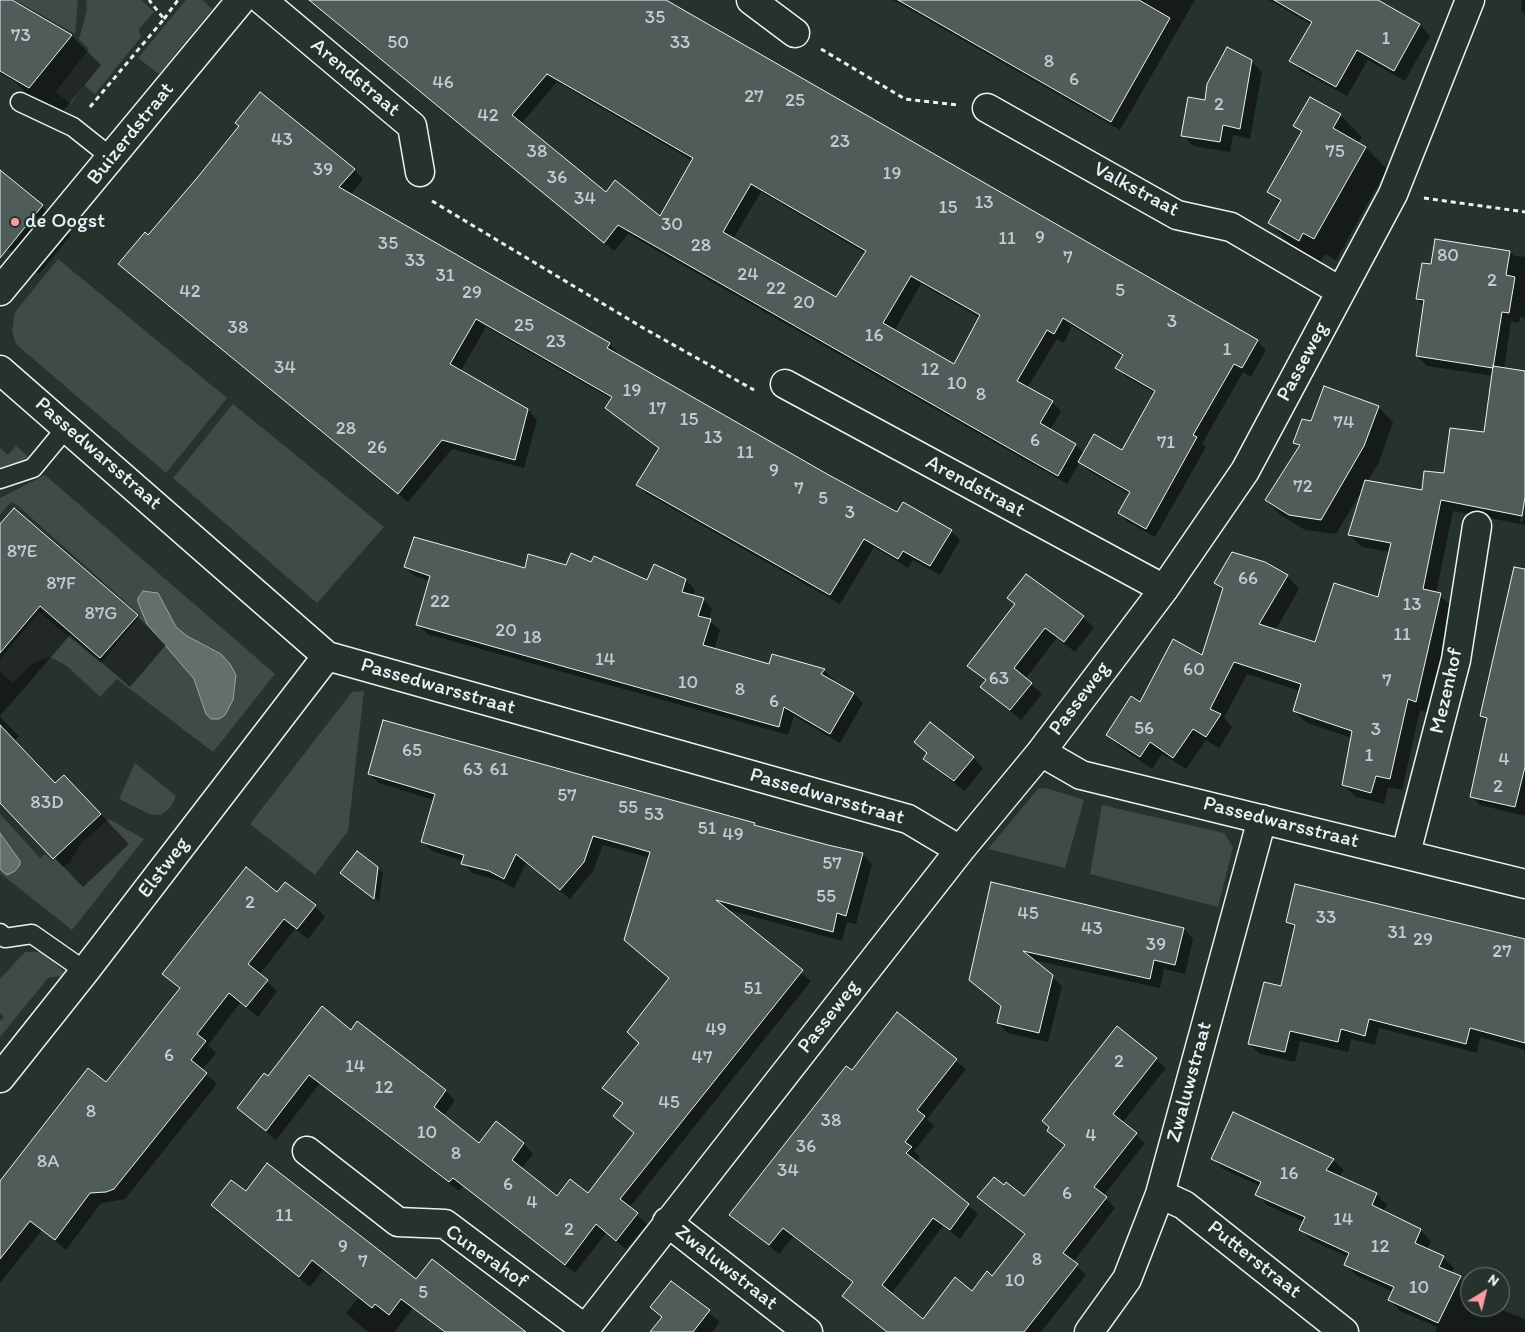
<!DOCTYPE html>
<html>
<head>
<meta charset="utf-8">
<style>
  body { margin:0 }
  #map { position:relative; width:1525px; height:1332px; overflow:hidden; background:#26332d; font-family:Itim,sans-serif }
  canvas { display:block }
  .north { position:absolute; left:1460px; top:1267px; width:50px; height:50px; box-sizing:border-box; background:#26332d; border:1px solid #747f7e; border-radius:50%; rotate:36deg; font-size:14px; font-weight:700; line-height:20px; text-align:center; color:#e8f1f8 }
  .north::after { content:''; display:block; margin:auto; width:18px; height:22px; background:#ff9aa2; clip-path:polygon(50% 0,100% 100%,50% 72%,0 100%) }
</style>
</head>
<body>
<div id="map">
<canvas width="1525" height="1332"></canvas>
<div class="north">N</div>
</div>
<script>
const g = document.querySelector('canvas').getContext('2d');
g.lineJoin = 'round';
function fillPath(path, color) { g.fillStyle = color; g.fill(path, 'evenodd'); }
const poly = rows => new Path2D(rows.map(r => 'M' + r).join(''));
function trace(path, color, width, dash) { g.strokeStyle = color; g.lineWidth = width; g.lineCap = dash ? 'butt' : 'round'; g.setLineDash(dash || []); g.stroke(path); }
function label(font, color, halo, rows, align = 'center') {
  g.font = font + ' Itim,sans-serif'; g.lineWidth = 4; g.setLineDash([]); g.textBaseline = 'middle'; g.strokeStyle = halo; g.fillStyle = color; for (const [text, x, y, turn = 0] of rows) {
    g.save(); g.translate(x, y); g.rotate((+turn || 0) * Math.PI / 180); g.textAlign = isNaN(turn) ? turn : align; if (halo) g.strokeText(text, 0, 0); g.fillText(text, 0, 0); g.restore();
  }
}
fillPath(poly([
  [15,0,78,0,75,34],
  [86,0,141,0,154,12,139,29,141,37,95,94,84,85,71,104,55,92,89,49,79,39,87,10],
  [186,0,202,0,212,9,159,74,138,58],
  [58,259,227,398,166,473,16,344,12,331,15,312],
  [233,404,384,527,317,603,173,478],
  [16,446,32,460,0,470,0,448,8,455],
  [45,475,275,674,213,752,117,679,100,697,67,666,50,657,33,663,13,683,0,672,0,659,39,612,101,663,140,615,17,505,11,502,0,515,0,498],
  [364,691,348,831,315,875,250,824,352,692],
  [135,763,176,796,170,808,161,815,149,814,119,799],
  [1046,788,1084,800,1065,868,988,849,1038,789],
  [1102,805,1224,833,1233,847,1218,907,1090,874],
  [0,814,40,858,45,854,53,861,55,858,63,867,70,862,82,842,109,819,144,839,72,930,0,873],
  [25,952,44,952,65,973,61,976,48,978,0,1037,0,1021,4,1017,0,1013,0,979]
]), '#3e4b47');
const water = poly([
  [143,591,158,593,176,627,187,636,221,654,230,664,236,675,233,700,225,715,219,719,211,719,206,714,194,679,147,624,138,602,138,598,143,591],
  [0,833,20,861,20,865,15,871,7,875,0,869,0,833]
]);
fillPath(water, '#636f6d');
trace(water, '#98a3a5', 1);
fillPath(poly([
  [0,0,9,0,72,36,101,65,59,116,35,102,14,81,0,73],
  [322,0,664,0,1257,341,1266,350,1251,377,1243,372,1202,444,1206,447,1155,537,1128,522,1119,513,1129,494,1089,471,1080,462,1067,484,628,234,614,251,336,22],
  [557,82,693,161,660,218,606,194,521,124],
  [761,192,866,254,837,299,733,239],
  [921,284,980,318,954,366,894,331],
  [1072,326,1123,357,1117,367,1126,377,1155,393,1122,452,1084,453,1075,445,1050,430,1061,411,1052,402,1027,388,1057,339,1064,343],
  [893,0,1195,0,1120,130],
  [1269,0,1375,0,1420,25,1430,36,1405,81,1368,60,1347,96,1301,71,1291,60,1312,25],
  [1522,0,1525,0,1525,14,1521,10],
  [1251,61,1262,72,1250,139,1233,135,1230,152,1193,146,1183,135,1206,101],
  [1310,98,1340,115,1362,137,1358,143,1366,148,1387,169,1336,260,1325,254,1320,262,1291,245,1270,223,1281,204,1269,192,1302,133,1295,125],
  [354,170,363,179,350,195,609,344,619,354,618,356,897,514,951,531,960,540,940,575,913,560,908,568,874,547,840,604,647,494,638,485,660,449,607,408,611,399,486,327,460,372,528,410,537,420,524,468,452,449,408,502,129,273,148,237],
  [0,172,42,206,71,235,39,274,0,242],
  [1510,252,1514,256,1525,257,1525,318,1520,317,1519,323,1511,321,1504,369,1525,372,1525,486,1520,522,1523,522,1525,505,1525,525,1453,511,1436,593,1453,607,1428,713,1420,710,1402,790,1388,787,1384,804,1356,797,1344,785,1352,738,1307,723,1294,711,1300,691,1247,674,1224,718,1232,727,1219,748,1206,740,1186,769,1162,754,1152,769,1120,747,1107,735,1141,704,1203,656,1224,591,1216,583,1264,563,1287,576,1299,589,1275,631,1315,644,1379,598,1390,552,1362,547,1349,535,1363,489,1336,534,1305,530,1281,515,1266,500,1300,448,1295,442,1312,423,1378,407,1393,422,1379,462,1367,482,1423,492,1446,474,1485,434,1493,376,1427,366,1417,356,1424,306,1417,299,1432,265],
  [14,510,137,616,166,645,130,687,70,635,0,716,0,526],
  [592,564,648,582,654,565,686,580,695,590,693,596,703,599,712,609,709,620,720,630,714,650,770,666,773,655,824,670,834,680,832,682,854,694,863,703,840,743,794,716,788,735,427,634,418,624,430,581,415,576,405,567,526,570],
  [1026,576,1083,617,1094,628,1075,652,1057,638,1025,679,1042,694,1021,720,982,687,986,682,969,666,1016,605],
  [1525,615,1525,816,1480,805,1471,796,1488,722,1481,716],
  [0,717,19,736,15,740,56,784,93,806,129,844,83,887,0,801],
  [915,742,973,757,983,768,965,791,935,769,924,759,928,754],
  [369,774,754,824,758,827,862,854,872,864,856,924,847,922,842,941,725,909,811,981,629,1208,647,1224,626,1249,606,1233,575,1273,463,1186,459,1191,320,1083,276,1140,238,1108,268,1078,351,1032,358,1023,446,1091,455,1101,443,1116,480,1145,496,1123,524,1144,533,1154,521,1169,557,1198,588,1195,634,1134,614,1116,623,1104,604,1088,640,1043,670,979,625,940,650,858,603,845,593,871,570,899,526,863,514,888,500,881,472,873,463,863,463,861,432,851,423,842,434,800,379,783],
  [377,868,383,873,379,902,347,877],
  [992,884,1184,929,1193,939,1185,974,1164,969,1160,988,1033,960,1062,986,1048,1042,1008,1033,998,1023,1002,1007,971,980],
  [277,894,315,906,325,917,308,939,295,929,259,975,277,991,258,1017,240,1003,208,1045,216,1053,202,1070,217,1084,125,1199,101,1203,66,1250,42,1230,0,1283,0,1182,106,1083,180,989,163,974],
  [1288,922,1525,940,1525,1050,1480,1037,1477,1053,1379,1028,1375,1045,1351,1039,1348,1052,1300,1041,1295,1062,1260,1054,1249,1043,1282,987,1296,930],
  [897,1014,966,1069,927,1119,934,1126,914,1151,920,1157,916,1163,978,1214,960,1239,943,1226,891,1294,923,1321,972,1293,993,1278,1026,1236,979,1197,1004,1186,1024,1198,1065,1146,1048,1131,1118,1028,1166,1068,1122,1123,1145,1143,1103,1196,1115,1208,1073,1262,1086,1275,1041,1332,888,1332,844,1296,853,1283,793,1237,779,1254,731,1215,852,1072],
  [1213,1159,1333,1160,1344,1170,1339,1177,1376,1194,1387,1205,1383,1212,1420,1230,1431,1241,1427,1250,1443,1257,1454,1268,1452,1272,1470,1287,1467,1296,1470,1297,1470,1307,1494,1307,1525,1319,1525,1332,1435,1332,1437,1327,1400,1311,1390,1300,1393,1292,1356,1275,1345,1264,1348,1257,1311,1240,1301,1230,1304,1222,1267,1205,1257,1194,1260,1186,1223,1169],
  [246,1193,416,1281,522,1332,443,1332,413,1308,394,1332,368,1332,346,1313,358,1298,323,1270,310,1287,213,1205],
  [671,1282,720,1322,712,1332,652,1332,663,1318,652,1307]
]), '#0007');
const building = poly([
  [0,0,12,0,72,35,29,88,0,71,0,0],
  [309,0,666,0,1258,340,1242,368,1234,364,1193,435,1197,437,1146,529,1118,513,1130,492,1078,462,1094,434,1122,450,1155,391,1115,368,1123,355,1063,318,1054,334,1047,330,1017,381,1053,401,1040,423,1076,444,1058,476,618,225,604,243,309,0],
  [547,74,693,158,660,216,615,180,606,192,512,115,547,74],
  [751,184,866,251,836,297,723,232,751,184],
  [911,276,980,315,954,364,883,323,911,276],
  [898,0,1139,0,1170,18,1111,122,898,0],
  [1274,0,1378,0,1420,24,1394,71,1357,50,1336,87,1289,61,1312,22,1274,0],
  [1227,47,1252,60,1240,129,1223,125,1220,142,1181,136,1188,97,1205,100,1207,84,1227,47],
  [260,92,355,169,339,187,610,343,607,348,827,474,897,512,903,502,952,530,930,566,903,551,898,559,864,539,830,595,636,485,659,448,605,408,612,397,476,319,450,364,528,409,515,460,442,440,398,494,118,264,145,232,148,235,197,178,239,126,235,123,260,92],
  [1310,97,1341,114,1333,128,1366,147,1314,239,1303,233,1299,241,1268,223,1281,200,1267,192,1302,131,1293,126,1310,97],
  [0,170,43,205,0,258,0,170],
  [1435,239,1510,251,1506,275,1515,277,1509,313,1502,312,1493,368,1416,356,1424,300,1416,299,1422,263,1431,264,1435,239],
  [1493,366,1525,371,1525,497,1522,516,1441,500,1423,589,1441,593,1416,702,1408,699,1390,779,1376,776,1371,793,1342,785,1352,731,1293,711,1301,684,1234,662,1210,709,1221,714,1206,737,1193,729,1173,758,1150,742,1140,757,1106,735,1131,696,1140,702,1173,639,1202,655,1223,588,1214,583,1232,552,1265,562,1288,575,1259,624,1315,642,1334,583,1378,597,1391,543,1348,535,1365,480,1422,490,1424,471,1444,473,1450,428,1484,432,1493,366],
  [1324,386,1379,406,1364,446,1321,520,1289,515,1265,500,1300,445,1293,443,1302,419,1311,421,1324,386],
  [14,508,138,615,100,658,40,606,0,653,0,524,14,508],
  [414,537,525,568,528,554,566,565,571,553,591,562,594,556,647,580,654,564,686,579,682,592,704,598,698,616,711,619,703,645,769,664,772,654,825,669,821,674,854,693,830,734,784,707,779,727,416,625,430,576,404,567,414,537],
  [1514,567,1525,569,1525,767,1515,807,1470,797,1487,718,1480,716,1514,567],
  [1026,574,1084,616,1064,642,1045,628,1014,668,1032,683,1010,710,980,687,986,680,967,666,1015,604,1007,598,1026,574],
  [383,720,755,823,754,825,828,845,863,853,846,916,837,913,833,932,716,900,803,970,620,1199,638,1213,616,1241,596,1224,565,1265,453,1178,449,1182,309,1075,266,1131,237,1108,264,1073,268,1076,322,1006,351,1030,357,1021,446,1090,434,1107,479,1143,496,1121,524,1143,512,1160,557,1196,570,1179,588,1193,634,1133,613,1116,623,1103,602,1088,639,1043,627,1032,669,978,624,940,650,852,593,836,584,862,560,890,516,854,504,879,489,871,461,864,464,855,421,842,435,794,368,774,383,720],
  [930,722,974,757,954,781,923,759,927,753,914,742,930,722],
  [0,725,55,783,64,775,101,814,53,859,0,803,0,725],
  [357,851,378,867,374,899,340,873,357,851],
  [246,867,277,892,285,882,316,905,297,929,284,919,248,964,268,980,246,1007,229,993,197,1034,206,1041,191,1060,207,1073,114,1189,106,1192,90,1193,55,1240,30,1221,0,1259,0,1181,88,1068,106,1082,180,988,162,974,246,867],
  [991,882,1184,928,1175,965,1154,960,1150,979,1023,951,1053,975,1039,1033,997,1023,1001,1006,969,980,991,882],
  [1295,884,1525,939,1525,1043,1470,1028,1466,1044,1369,1019,1365,1036,1341,1029,1338,1042,1290,1031,1285,1052,1248,1044,1264,982,1281,986,1295,925,1286,922,1295,884],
  [897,1012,957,1059,917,1110,925,1116,905,1142,912,1147,906,1153,969,1204,950,1230,933,1218,882,1285,923,1319,955,1277,972,1291,987,1271,992,1276,1025,1234,977,1197,994,1177,1004,1185,1006,1182,1024,1196,1065,1145,1047,1131,1049,1127,1042,1121,1117,1026,1157,1058,1113,1114,1137,1133,1094,1187,1107,1197,1063,1253,1078,1264,1024,1332,887,1332,842,1296,853,1282,783,1228,769,1245,729,1215,846,1066,852,1070,897,1012],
  [1233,1112,1334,1159,1326,1170,1377,1193,1372,1205,1421,1229,1415,1243,1444,1256,1439,1267,1461,1276,1438,1323,1388,1300,1394,1287,1344,1265,1349,1253,1299,1230,1305,1217,1255,1195,1261,1182,1211,1159,1233,1112],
  [267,1163,416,1279,432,1259,526,1332,445,1332,401,1299,389,1315,375,1304,372,1308,312,1260,299,1277,211,1205,231,1180,246,1191,267,1163],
  [671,1281,710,1310,693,1332,650,1332,662,1317,650,1307,671,1281]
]);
fillPath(building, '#505c59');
trace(building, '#e8f1f8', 1);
const service = poly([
  [20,102,73,127,112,158],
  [0,479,33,468,67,427],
  [0,933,5,938,32,934,85,971]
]);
const minor = poly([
  [262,0,412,126,420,172],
  [751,0,795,33],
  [987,108,1177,215,1231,227,1340,291],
  [0,291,241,0],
  [0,370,327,656,908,819,960,850],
  [785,384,1164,589],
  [1041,752,1081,775,1525,884],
  [1406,853,1456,660,1477,526],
  [0,1078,85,971,327,656],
  [307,1151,398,1222,445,1224,585,1329],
  [1160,1194,1184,1205,1344,1332],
  [667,1222,808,1332],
  [583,1332,960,850,1041,752,1164,589,1245,471,1393,194,1470,0],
  [1089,1332,1127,1279,1160,1194,1262,819]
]);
trace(service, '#e8f1f8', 21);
trace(minor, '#e8f1f8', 31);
trace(poly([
  [164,19,178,0],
  [821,49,905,99,958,105],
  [90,107,164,19,149,0],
  [1424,198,1525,212],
  [432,201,645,329,754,390]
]), '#e8f1f8', 3, [5, 4]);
trace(service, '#26332d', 18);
trace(minor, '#26332d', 28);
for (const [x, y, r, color] of [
  [15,222,5,"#ff9aa2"]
]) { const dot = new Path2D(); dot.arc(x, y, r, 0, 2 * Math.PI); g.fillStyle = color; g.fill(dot); trace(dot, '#26332d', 2); }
label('19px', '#c2ccd0', null, [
  ["35",655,18],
  ["73",21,36],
  ["1",1386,39],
  ["50",398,43],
  ["33",680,43],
  ["8",1049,62],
  ["6",1074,80],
  ["46",443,83],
  ["27",754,97],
  ["25",795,101],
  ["2",1219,105],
  ["42",488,116],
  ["43",282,140],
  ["23",840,142],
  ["38",537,152],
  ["75",1335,152],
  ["39",323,170],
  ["19",892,174],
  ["36",557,178],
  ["34",585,199],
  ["13",984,203],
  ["15",948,208],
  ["30",672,225],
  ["9",1040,238],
  ["11",1007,239],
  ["35",388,244],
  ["28",701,246],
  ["80",1448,256],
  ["7",1068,258],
  ["33",415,261],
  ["24",748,275],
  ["31",445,276],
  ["2",1492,281],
  ["22",776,289],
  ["5",1120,291],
  ["42",190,292],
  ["29",472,293],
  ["20",804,303],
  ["3",1172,322],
  ["25",524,326],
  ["38",238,328],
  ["16",874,336],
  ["23",556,342],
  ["1",1227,350],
  ["34",285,368],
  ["12",930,370],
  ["10",957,384],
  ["19",632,391],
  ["8",981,395],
  ["17",657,409],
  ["15",689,420],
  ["74",1344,423],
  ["28",346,429],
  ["13",713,438],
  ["6",1035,441],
  ["71",1166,443],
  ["26",377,448],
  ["11",745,453],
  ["9",774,471],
  ["72",1303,487],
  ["7",799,489],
  ["5",823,499],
  ["3",850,513],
  ["87E",22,552],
  ["66",1248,579],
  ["87F",61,584],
  ["22",440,602],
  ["13",1412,605],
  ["87G",101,614],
  ["20",506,631],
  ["11",1402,635],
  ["18",532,638],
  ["14",605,660],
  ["60",1194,670],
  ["63",999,679],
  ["7",1387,681],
  ["10",688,683],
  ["8",740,690],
  ["6",774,702],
  ["56",1144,729],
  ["3",1376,730],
  ["65",412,751],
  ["1",1369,756],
  ["4",1504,760],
  ["63",473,770],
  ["61",499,770],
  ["2",1498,787],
  ["57",567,796],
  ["83D",47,803],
  ["55",628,808],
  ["53",654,815],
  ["51",707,829],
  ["49",733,835],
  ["57",832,864],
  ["55",826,897],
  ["2",250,903],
  ["45",1028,914],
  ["33",1326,918],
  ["43",1092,929],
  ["31",1397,933],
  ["29",1423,940],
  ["39",1156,945],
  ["27",1502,952],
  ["51",753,989],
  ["49",716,1030],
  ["6",169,1056],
  ["47",702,1058],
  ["2",1119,1062],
  ["14",355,1067],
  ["12",384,1088],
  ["45",669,1103],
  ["8",91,1112],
  ["38",831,1121],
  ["10",427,1133],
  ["4",1091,1136],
  ["36",806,1147],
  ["8",456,1154],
  ["8A",48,1162],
  ["34",788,1171],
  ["16",1289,1174],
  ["6",508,1185],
  ["6",1067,1194],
  ["4",532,1203],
  ["11",284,1216],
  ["14",1343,1220],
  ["2",569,1230],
  ["9",343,1247],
  ["12",1380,1247],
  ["8",1037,1260],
  ["7",363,1262],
  ["10",1015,1281],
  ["10",1419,1288],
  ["5",423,1293]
]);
label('21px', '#e8f1f8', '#26332d', [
  ["Arendstraat",355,78,40],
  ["Buizerdstraat",131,134,-51],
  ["Valkstraat",1136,190,28],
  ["Passeweg",1303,362,-62],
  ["Passedwarsstraat",98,454,41],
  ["Arendstraat",975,487,28],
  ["Passedwarsstraat",438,687,16],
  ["Mezenhof",1447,691,-77],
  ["Passeweg",1080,699,-53],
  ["Passedwarsstraat",827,797,16],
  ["Passedwarsstraat",1281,823,14],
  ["Elstweg",164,868,-53],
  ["Passeweg",829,1017,-52],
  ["Zwaluwstraat",1190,1082,-75],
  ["Cunerahof",486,1257,35],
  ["Putterstraat",1254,1260,38],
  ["Zwaluwstraat",726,1268,38]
]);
label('21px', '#e8f1f8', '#26332d', [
  ["de Oogst",25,222]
], 'left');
</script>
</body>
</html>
